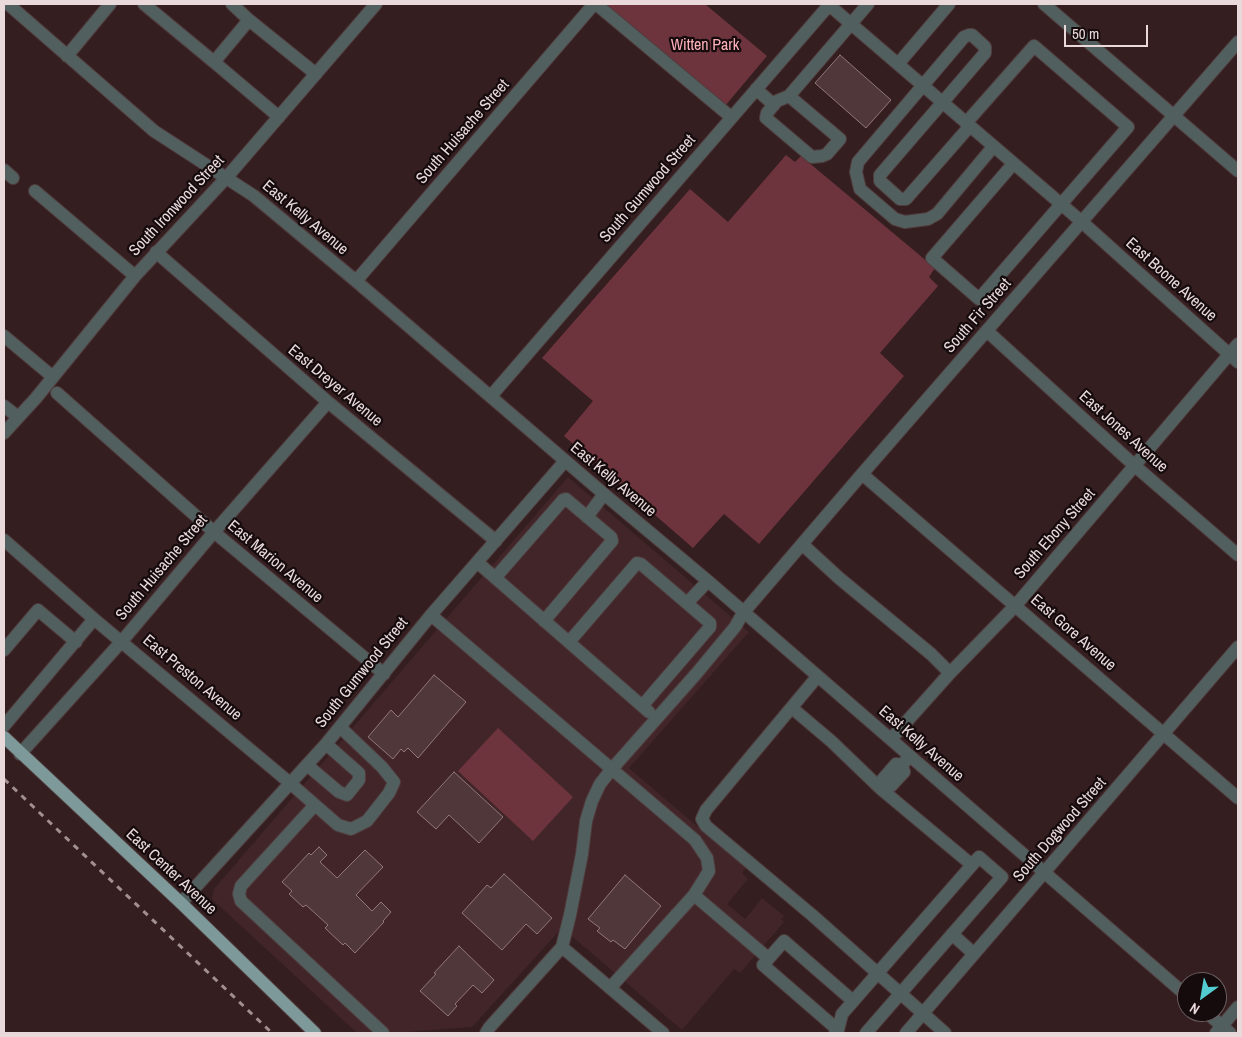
<!DOCTYPE html>
<html>
<head>
<meta charset="utf-8">
<style>
  body { margin:0 }
  #map { position:relative; width:1242px; height:1037px; overflow:hidden; background:#341e20; font-family:"Archivo Narrow",sans-serif }
  canvas { display:block }
  .frame { position:absolute; inset:0; border:5px solid #e9d9db; pointer-events:none }
  .north { position:absolute; left:1177px; top:972px; width:50px; height:50px; box-sizing:border-box; background:#150b0c; border:1px solid #6a5d5f; border-radius:50%; rotate:212deg; font-size:14px; font-weight:700; line-height:20px; text-align:center; color:#e9d9db }
  .north::after { content:''; display:block; margin:auto; width:18px; height:22px; background:#52ccd0; clip-path:polygon(50% 0,100% 100%,50% 72%,0 100%) }
  .scale { position:absolute; left:1064px; top:25px; width:84px; height:22px; box-sizing:border-box; border:2px solid #e9d9db; border-top:0; padding-left:6px; font-size:15px; line-height:18px; white-space:nowrap; color:#e9d9db; -webkit-text-stroke:4px #150b0c; paint-order:stroke }
</style>
</head>
<body>
<div id="map">
<canvas width="1242" height="1037"></canvas>
<div class="frame"></div>
<div class="north">N</div>
<div class="scale">50 m</div>
</div>
<script>
const g = document.querySelector('canvas').getContext('2d');
g.lineJoin = 'round';
function fillPath(path, color) { g.fillStyle = color; g.fill(path, 'evenodd'); }
const poly = rows => new Path2D(rows.map(r => 'M' + r).join(''));
function trace(path, color, width, dash) { g.strokeStyle = color; g.lineWidth = width; g.lineCap = dash ? 'butt' : 'round'; g.setLineDash(dash || []); g.stroke(path); }
function label(font, color, halo, rows, align = 'center') {
  g.font = font + ' "Archivo Narrow",sans-serif'; g.lineWidth = 4.5; g.setLineDash([]); g.textBaseline = 'middle'; g.strokeStyle = halo; g.fillStyle = color; for (const [text, x, y, turn = 0] of rows) {
    g.save(); g.translate(x, y); g.rotate((+turn || 0) * Math.PI / 180); g.textAlign = isNaN(turn) ? turn : align; if (halo) g.strokeText(text, 0, 0); g.fillText(text, 0, 0); g.restore();
  }
}
fillPath(poly([
  [568,477,749,632,629,768,746,868,742,873,748,879,727,904,745,919,762,898,784,916,781,919,784,922,740,973,734,969,682,1030,562,928,472,1027,392,1033,357,1033,212,899,214,889]
]), '#412529');
fillPath(poly([
  [604,4,705,4,767,56,725,106],
  [786,155,795,162,801,156,935,268,929,277,938,286,880,353,904,376,759,544,724,514,693,548,564,436,593,401,542,358,690,189,728,222],
  [498,728,573,797,533,841,458,771]
]), '#6e343d');
const building = poly([
  [840,55,891,100,866,128,815,83,840,55],
  [434,675,466,702,418,758,408,748,404,752,401,749,393,759,368,737,391,710,398,717,434,675],
  [454,772,503,817,479,843,449,815,436,829,417,812,454,772],
  [319,847,327,855,320,862,337,878,365,850,383,867,356,895,372,911,381,902,391,912,383,921,384,922,355,953,345,943,343,945,325,928,328,925,306,905,303,907,289,894,292,891,282,882,309,853,311,855,319,847],
  [504,874,552,918,537,934,526,924,502,950,462,913,487,885,491,888,504,874],
  [625,875,661,906,625,949,613,940,611,942,597,931,600,928,588,919,625,875],
  [459,946,494,980,482,993,473,985,455,1004,457,1006,448,1016,420,991,436,974,434,973,459,946]
]);
fillPath(building, '#50383a');
trace(building, '#927779', 1);
const minor = poly([
  [8,4,154,131,254,196,356,281,604,494,708,581,1187,996],
  [144,4,214,62,249,20,232,4],
  [596,4,731,117],
  [1044,4,1238,171],
  [829,5,1082,222,1238,362],
  [249,20,316,74],
  [67,56,110,4],
  [214,62,279,117],
  [898,64,949,4],
  [756,89,774,105],
  [789,96,777,101,767,113,766,118,812,157,822,156,827,154,840,139,789,96,868,4],
  [966,123,1034,46,1128,127,979,299,932,258,1013,164],
  [970,126,906,199,900,199,880,181,880,175,985,53,985,47,972,35,969,35,964,37,858,162,856,172,860,189,895,219,905,222,928,219,937,214,993,147],
  [4,170,13,178],
  [35,191,135,276],
  [156,252,328,402,496,541],
  [356,281,594,4],
  [987,331,1135,466,1238,555],
  [4,336,53,377],
  [57,393,214,532,384,674],
  [491,396,830,4],
  [4,406,18,417],
  [4,433,36,398,135,276,227,177,376,4],
  [862,474,1238,798],
  [587,517,604,494],
  [4,540,94,619,290,783,338,825,351,829,367,821,389,793,394,782,382,767,340,727],
  [802,544,839,578,931,654,950,673],
  [477,562,649,712],
  [495,578,563,500,566,499,611,537,612,541,544,621],
  [687,603,708,581],
  [431,615,695,840,707,858,709,871,694,895,610,988],
  [569,642,637,563,641,564,710,623,710,627,642,706],
  [4,650,38,610,76,642],
  [817,677,706,810,702,819,706,826,812,915,945,1033],
  [792,708,831,741,881,789],
  [4,726,94,619],
  [891,739,950,673,1016,605,1238,344],
  [20,754,122,641,214,532,328,402],
  [910,756,902,765,896,764,883,779,883,786,881,789,972,865],
  [307,765,339,792,347,795,359,780,359,773,326,744],
  [883,786,891,786,904,772,902,765],
  [314,806,241,886,239,894,241,901,383,1033],
  [694,895,768,958],
  [181,903,326,744,431,615,565,461],
  [952,934,974,954],
  [562,947,663,1033],
  [1206,1012,1230,1033],
  [838,1030,763,965,784,941,853,1001],
  [486,1033,489,1028,562,947,570,915,582,854,586,821,592,801,600,784,611,770,696,674,735,627,743,613,862,474,1238,42],
  [835,1033,838,1030,842,1014,979,857,1002,877,866,1033],
  [906,1033,1238,647],
  [1216,1033,1238,1007]
]);
const major = poly([
  [4,737,181,903,315,1033]
]);
trace(minor, '#513c3e', 14);
trace(major, '#513c3e', 14);
trace(minor, '#525f5f', 12);
trace(major, '#7e9999', 12);
trace(poly([
  [4,779,272,1033]
]), '#a28f91', 3, [6, 6]);
label('16px', '#ffb1ba', '#150b0c', [
  ["Witten Park",705,46]
]);
label('16px', '#e9d9db', '#150b0c', [
  ["South Huisache Street",463,132,-49],
  ["South Gumwood Street",648,189,-49],
  ["South Ironwood Street",177,206,-47],
  ["East Kelly Avenue",305,218,40],
  ["East Boone Avenue",1171,280,42],
  ["South Fir Street",978,316,-49],
  ["East Dreyer Avenue",335,386,40],
  ["East Jones Avenue",1123,432,42],
  ["East Kelly Avenue",613,480,40],
  ["South Ebony Street",1055,534,-49],
  ["East Marion Avenue",275,562,40],
  ["South Huisache Street",162,568,-50],
  ["East Gore Avenue",1073,633,41],
  ["South Gumwood Street",362,673,-51],
  ["East Preston Avenue",192,678,40],
  ["East Kelly Avenue",921,744,41],
  ["South Dogwood Street",1060,830,-49],
  ["East Center Avenue",171,872,43]
]);
</script>
</body>
</html>
